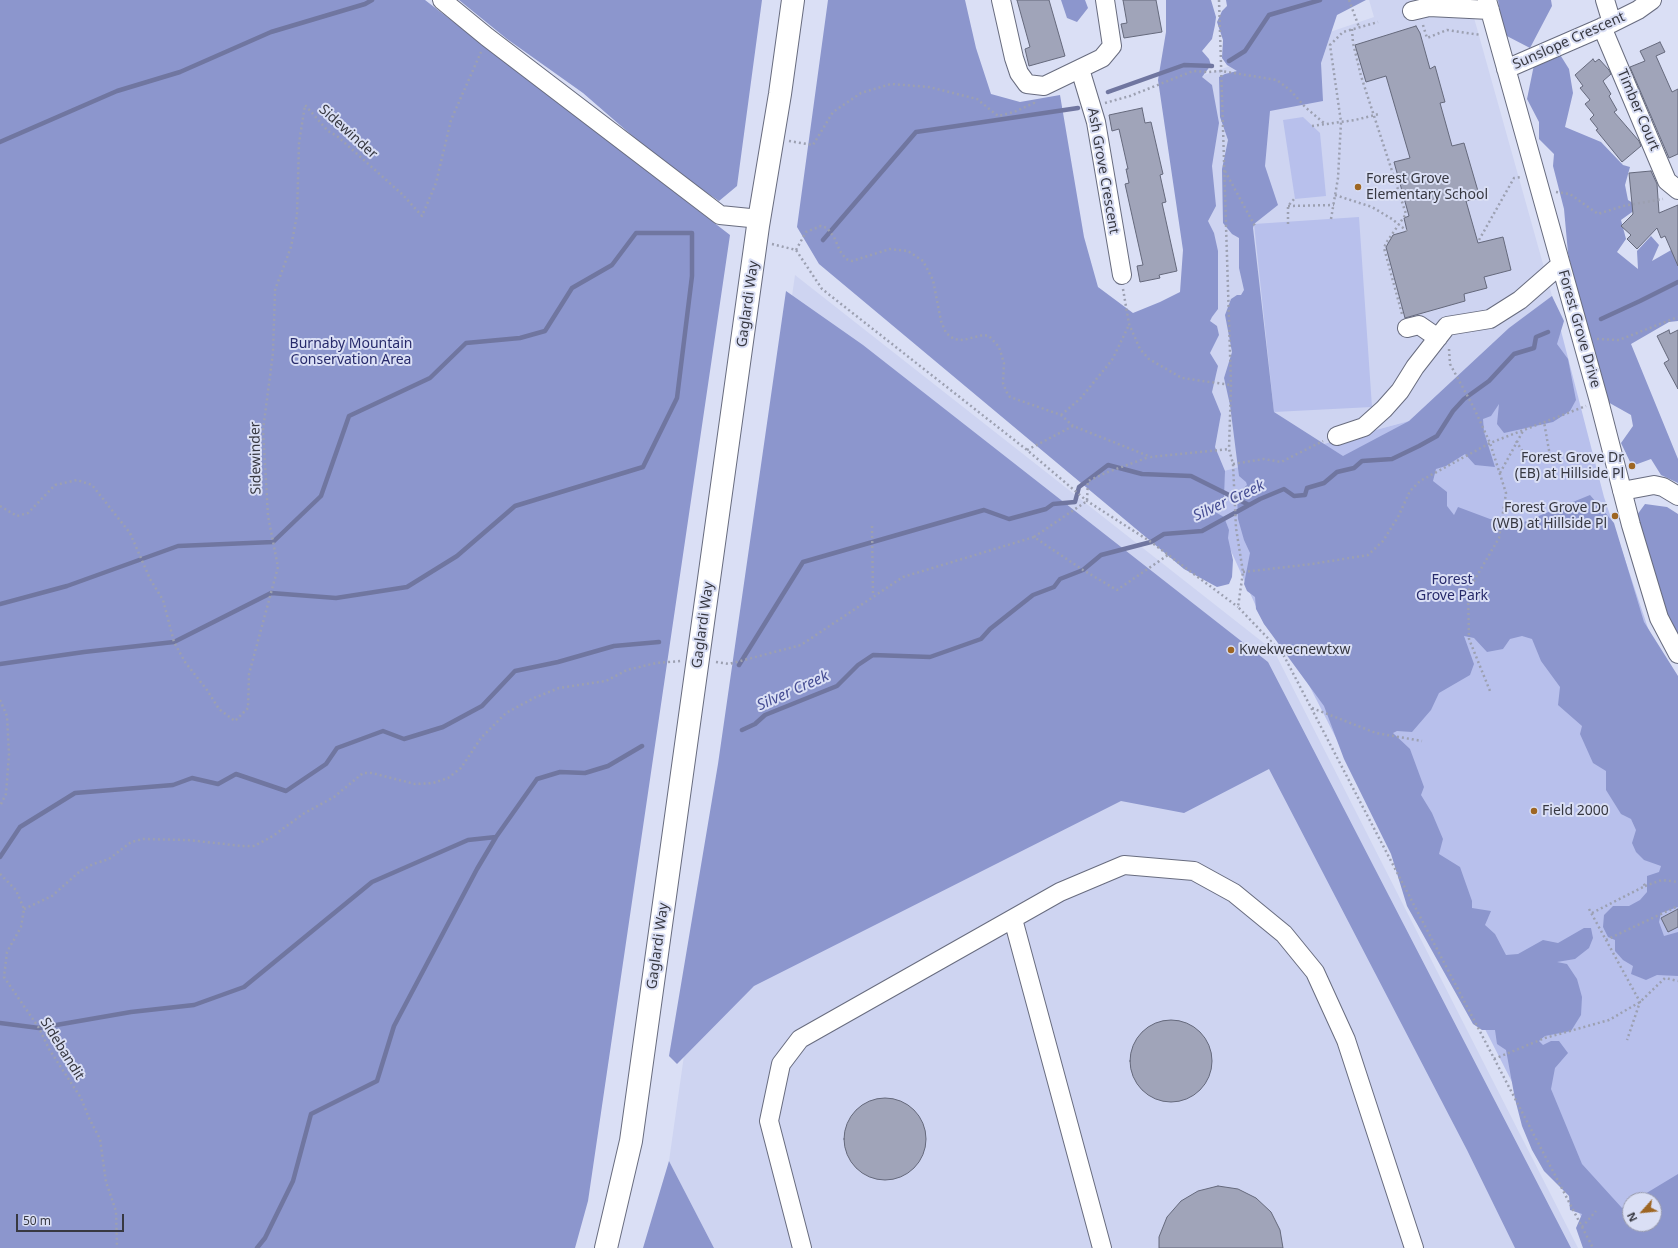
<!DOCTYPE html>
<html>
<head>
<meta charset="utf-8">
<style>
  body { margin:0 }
  #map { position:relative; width:1678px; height:1248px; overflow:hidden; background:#dadff5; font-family:"Noto Sans",sans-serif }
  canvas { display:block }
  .north { position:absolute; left:1622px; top:1192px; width:40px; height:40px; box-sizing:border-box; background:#dadff5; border:1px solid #999cad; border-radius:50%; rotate:243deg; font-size:11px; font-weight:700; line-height:16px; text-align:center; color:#373841 }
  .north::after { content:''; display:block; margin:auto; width:14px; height:18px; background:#9e6623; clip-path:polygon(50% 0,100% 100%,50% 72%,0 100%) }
  .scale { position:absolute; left:16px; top:1214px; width:108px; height:18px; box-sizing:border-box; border:2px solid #373841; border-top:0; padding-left:5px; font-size:12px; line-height:14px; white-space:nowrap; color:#373841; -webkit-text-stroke:3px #dadff5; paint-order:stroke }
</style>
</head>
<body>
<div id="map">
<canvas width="1678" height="1248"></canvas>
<div class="north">N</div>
<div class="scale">50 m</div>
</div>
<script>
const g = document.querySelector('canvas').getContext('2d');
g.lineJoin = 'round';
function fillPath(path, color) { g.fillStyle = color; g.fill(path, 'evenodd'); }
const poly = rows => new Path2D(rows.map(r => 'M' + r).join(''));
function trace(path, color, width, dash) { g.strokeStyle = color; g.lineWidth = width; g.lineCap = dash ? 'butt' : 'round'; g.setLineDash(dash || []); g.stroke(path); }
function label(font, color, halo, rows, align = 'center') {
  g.font = font + ' "Noto Sans",sans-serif'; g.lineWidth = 4; g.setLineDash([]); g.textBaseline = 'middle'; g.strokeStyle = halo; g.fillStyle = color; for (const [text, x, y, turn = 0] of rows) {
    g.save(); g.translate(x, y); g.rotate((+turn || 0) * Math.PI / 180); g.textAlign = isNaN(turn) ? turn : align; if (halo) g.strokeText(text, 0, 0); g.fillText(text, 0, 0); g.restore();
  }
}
fillPath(poly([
  [1369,0,1469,0,1552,296,1409,421,1198,478,1195,78,1374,17],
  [795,275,1274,651,1578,1248,714,1248,669,1161]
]), '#ced4f1');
fillPath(poly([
  [1303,117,1320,133,1326,196,1295,199,1283,120],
  [1359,217,1372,407,1274,412,1254,224],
  [1552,296,1604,497,1656,652,1678,682,1678,1248,1597,1248,1291,650,1264,624,1198,478,1409,421],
  [1630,1200,1654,1200,1654,1224,1630,1224]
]), '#b8c0ec');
fillPath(poly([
  [0,0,425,0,730,235,588,1201,575,1248,0,1248],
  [459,0,762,0,737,186,719,201,666,165,583,93,507,39],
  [828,0,965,0,976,48,991,94,1020,102,1060,95,1084,237,1098,287,1133,313,1160,302,1180,292,1183,250,1158,80,1166,32,1166,0,1211,0,1216,17,1215,25,1212,39,1202,51,1209,59,1211,65,1202,77,1212,85,1219,123,1212,166,1216,206,1208,221,1214,233,1218,251,1218,309,1212,317,1210,321,1217,326,1219,335,1210,353,1218,366,1212,392,1221,414,1215,447,1225,471,1224,497,1213,504,1215,512,1224,517,1229,530,1228,538,1233,560,1232,577,1229,584,1217,587,1184,569,819,264,797,227],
  [1061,0,1085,0,1088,8,1077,22,1067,18],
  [1226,0,1366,0,1337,15,1321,63,1323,101,1270,111,1265,166,1278,205,1254,224,1253,228,1274,412,1343,456,1409,421,1509,328,1552,296,1564,321,1557,344,1568,359,1576,400,1570,411,1553,422,1504,433,1497,424,1499,404,1491,416,1483,419,1484,432,1495,467,1475,465,1465,454,1446,466,1436,469,1433,481,1447,492,1447,506,1454,515,1458,507,1490,519,1524,522,1590,495,1614,523,1644,622,1678,676,1678,907,1661,913,1659,922,1664,936,1678,932,1678,976,1657,975,1646,980,1631,974,1633,966,1623,960,1615,951,1615,940,1608,937,1603,927,1604,915,1613,906,1629,906,1640,900,1647,892,1647,876,1659,872,1661,866,1644,860,1636,852,1632,843,1636,830,1631,819,1621,814,1606,790,1606,771,1593,763,1580,734,1582,726,1558,705,1560,687,1541,661,1532,639,1522,636,1510,639,1503,649,1487,652,1474,638,1464,636,1474,664,1470,675,1439,693,1431,710,1412,732,1397,731,1393,733,1410,749,1424,787,1421,795,1432,813,1443,839,1439,854,1460,867,1472,901,1472,908,1491,911,1485,925,1495,934,1506,955,1518,954,1543,940,1558,943,1584,928,1591,928,1593,938,1589,948,1575,959,1557,962,1567,964,1577,979,1582,997,1581,1015,1571,1031,1545,1036,1539,1041,1543,1045,1551,1041,1559,1041,1568,1053,1555,1068,1551,1089,1582,1164,1622,1208,1630,1203,1630,1224,1654,1224,1654,1200,1635,1200,1678,1174,1678,1248,1583,1248,1576,1228,1582,1214,1570,1210,1569,1196,1544,1171,1532,1150,1522,1126,1515,1099,1506,1050,1497,1044,1495,1030,1482,1030,1473,1024,1407,906,1391,854,1344,759,1324,706,1264,624,1256,609,1255,597,1247,591,1244,584,1250,553,1244,540,1238,519,1237,494,1247,485,1246,482,1239,476,1230,405,1224,378,1232,352,1225,315,1231,299,1237,295,1241,295,1244,290,1239,268,1239,238,1232,234,1223,223,1222,169,1228,140,1220,117,1219,77,1225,74,1237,71,1227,65,1222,58,1223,40,1217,22,1222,11,1227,6],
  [1498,0,1551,0,1552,6,1530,48,1503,34],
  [1559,53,1569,69,1573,93,1565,127,1601,142,1623,165,1630,167,1625,185,1628,200,1639,207,1621,220,1626,239,1617,252,1638,269,1637,251,1651,236,1659,245,1652,261,1673,249,1678,248,1678,321,1669,322,1631,344,1678,459,1678,483,1661,475,1651,459,1632,466,1621,443,1633,426,1631,415,1606,401,1595,368,1568,253,1564,209,1553,166,1554,154,1539,139,1539,122,1527,99,1535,60],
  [786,291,863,345,1268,662,1571,1248,1515,1248,1467,1150,1269,769,1184,813,1121,801,754,986,677,1064,669,1056,718,764],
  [1645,504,1667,507,1678,514,1678,639,1667,629,1637,515],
  [669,1161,714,1248,643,1248]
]), '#8c96cd');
trace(poly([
  [1229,61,1245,51,1269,15,1320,0],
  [1108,92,1184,65,1212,66],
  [0,142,117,91,180,72,271,32,365,4,372,0],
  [823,240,916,132,1078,108],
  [1601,319,1640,301,1678,282],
  [0,604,67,586,178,546,273,542,321,496,349,416,430,378,466,343,520,338,545,331,572,288,612,265,636,233,692,233,692,276,677,398,643,467,515,506,457,556,407,587,336,598,271,593,174,642,84,652,0,664],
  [739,665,803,562,984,510,1009,519,1046,509,1053,504,1075,502,1079,487,1108,465,1142,474,1191,476,1249,505],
  [742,730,755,724,765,715,837,686,858,665,873,655,930,657,981,639,990,629,1033,595,1054,587,1060,579,1083,570,1101,555,1151,542,1164,534,1202,531,1260,499,1284,489,1294,496,1305,495,1307,488,1324,483,1337,472,1354,468,1362,461,1392,459,1419,446,1437,436,1453,411,1464,399,1489,381,1514,354,1534,348,1536,337,1548,332],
  [0,857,20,827,75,793,173,785,192,778,218,784,236,774,286,791,326,764,337,748,383,731,404,739,443,727,482,706,515,671,558,662,614,646,659,642],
  [0,1023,39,1028,131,1012,194,1005,244,987,372,882,468,840,496,837,537,779,560,772,585,773,608,766,642,746],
  [257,1248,265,1238,293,1181,311,1114,377,1081,394,1026,477,869,496,837]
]), '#7076a0', 4.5);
const building = poly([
  [1017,0,1049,0,1065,56,1029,66,1025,49,1030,47,1017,0],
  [1123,0,1156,0,1162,32,1124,38,1121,24,1127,23,1123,0],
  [1416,26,1420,33,1430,69,1435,66,1445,102,1440,103,1452,146,1464,143,1480,198,1466,201,1478,243,1503,237,1511,270,1484,277,1487,288,1464,294,1465,301,1405,318,1386,247,1393,235,1407,231,1404,218,1409,216,1394,162,1410,158,1386,76,1366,82,1355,45,1416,26],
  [1660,42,1665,52,1656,56,1672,92,1678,89,1678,154,1669,158,1630,67,1645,61,1640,51,1660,42],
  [1593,59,1595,62,1599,59,1609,70,1611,74,1603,81,1611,94,1609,96,1617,110,1614,112,1639,141,1641,146,1622,162,1596,130,1598,129,1590,119,1594,115,1585,104,1590,100,1580,88,1583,86,1575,75,1593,59],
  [1142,108,1145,123,1151,122,1163,174,1160,175,1166,202,1162,203,1177,271,1159,275,1160,278,1140,282,1137,266,1143,265,1125,184,1129,183,1126,169,1128,169,1119,129,1112,131,1109,115,1142,108],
  [1651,171,1657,184,1659,213,1678,205,1678,266,1665,236,1661,238,1657,228,1637,249,1627,239,1631,235,1621,226,1633,214,1629,173,1651,171],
  [1669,330,1670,334,1678,330,1678,389,1664,363,1669,360,1657,336,1669,330],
  [1678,909,1678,927,1668,932,1661,918,1678,909],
  '1130 1061a41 41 0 1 1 82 0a41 41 0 1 1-82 0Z',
  '844 1139a41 41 0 1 1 82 0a41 41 0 1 1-82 0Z',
  [1218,1186,1238,1189,1256,1198,1271,1212,1280,1230,1283,1248,1159,1248,1159,1237,1167,1217,1181,1201,1198,1191,1218,1186]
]);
fillPath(building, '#a0a4b9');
trace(building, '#65697c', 1);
const minor = poly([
  [442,0,487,37,720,215,760,219],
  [1001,0,1014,58,1019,73,1027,84,1044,86,1102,58,1112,46,1105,0],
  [1487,0,1599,401,1631,525,1659,618,1678,654],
  [1605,0,1612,23],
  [1412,11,1429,7,1490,10],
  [1602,27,1667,181,1678,190],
  [1080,69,1096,122,1122,275],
  [1506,69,1612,23,1638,10,1652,0],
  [1407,328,1419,325,1438,338],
  [1337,436,1364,427,1384,409,1400,391,1415,367,1447,326,1490,319,1520,300,1560,265],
  [1622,491,1654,485,1663,487,1678,496],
  [1013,919,1102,1248],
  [802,1248,769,1121,781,1064,800,1039,1060,892,1124,865,1194,871,1234,893,1284,934,1315,972,1346,1040,1414,1248]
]);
const major = poly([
  [606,1248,631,1141,758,226,780,94,793,0]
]);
trace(minor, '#686c7f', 20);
trace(major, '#686c7f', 24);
trace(poly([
  [1219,0,1231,385,1229,449,1233,464,1236,528,1243,572,1238,607,1283,654,1593,1248],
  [1349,0,1359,27],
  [1423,25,1427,38,1447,30,1481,35],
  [1352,29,1353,43,1361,76,1406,214,1386,243,1384,248,1402,314],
  [1105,103,1130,96,1193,71,1208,72,1221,71,1277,80,1291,91,1305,107,1325,124],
  [1312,126,1355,120,1379,114],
  [789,141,813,145,833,112,861,93,891,84,929,87,977,99,998,116,1014,112,1034,103,1034,99],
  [1225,171,1256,228],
  [1556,192,1570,194,1598,214,1623,206,1663,199],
  [1335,195,1372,207,1392,219,1407,231],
  [1288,206,1334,205],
  [1331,219,1338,178,1341,122,1330,45,1343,32,1378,22],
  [1288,224,1288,206,1295,198],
  [1479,240,1514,178,1521,177],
  [772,244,796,250,822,289,1027,450,1087,501,1151,542,1238,607],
  [796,250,806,232,821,226,827,228,834,237,840,251,846,259,852,261,890,249,908,251,923,261,933,280,941,321,946,333,954,339,963,340,983,335,989,336,999,347,1004,363,1003,383,1006,391,1010,397,1061,415,1073,426,1151,457,1229,449],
  [1123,289,1129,324,1140,349,1149,359,1182,378,1231,385],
  [1597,339,1619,340,1678,317],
  [1449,349,1450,364,1474,408,1490,443,1506,493,1499,538,1468,591,1469,639,1490,691],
  [1061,415,1080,399,1112,360,1129,325],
  [1516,441,1528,460,1550,456,1544,422],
  [1027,450,1073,426],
  [1233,464,1264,459,1281,462,1323,441],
  [1500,473,1523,431],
  [0,506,17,516,28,513,55,485,77,480,92,485,130,533,150,579,163,600,174,642,185,662,207,690,219,709,235,721,248,708,249,674,278,567,268,516,263,430,273,353,275,290,291,247,297,215,299,143,305,105,328,131,337,136,403,195,422,216,436,183,451,120,481,52],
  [872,526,873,596],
  [1034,537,1087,501,1088,481,1108,472,1149,457],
  [1243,572,1312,564,1368,555,1383,541,1398,517,1410,491,1420,481,1490,443,1586,406],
  [716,662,729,664,801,645,903,577,1034,537,1083,570,1117,590,1168,555],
  [0,700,7,716,9,754,6,794,0,806],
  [1312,708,1376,733,1422,741],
  [0,874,16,890,24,909,21,927,7,952,4,977,39,1028,49,1049,81,1098,89,1118,100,1139,106,1182,116,1211,117,1248],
  [1645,886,1662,880,1678,882],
  [24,909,52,896,79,872,93,864,109,859,131,842,143,839,188,840,242,846,254,846,273,836,303,814,334,797,363,773,372,773,415,784,433,783,448,778,461,768,481,738,506,713,534,698,559,688,606,681,627,670,656,663,681,661],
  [1589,909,1640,1002,1627,1040],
  [1592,913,1645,886,1643,882],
  [1606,940,1678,906],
  [1494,1059,1545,1038,1609,1020,1640,1002,1665,978,1678,981],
  [1582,1227,1596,1211]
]), '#9ca0b1', 2.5, [2, 3]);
trace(minor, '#fff', 18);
trace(major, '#fff', 22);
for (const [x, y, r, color] of [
  [1358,187,4,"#9e6623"],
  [1632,466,4,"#9e6623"],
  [1615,516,4,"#9e6623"],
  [1231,650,4,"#9e6623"],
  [1534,811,4,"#9e6623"]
]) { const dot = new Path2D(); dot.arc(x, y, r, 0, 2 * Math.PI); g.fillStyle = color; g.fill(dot); trace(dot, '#dadff5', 1.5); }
label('14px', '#373841', '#dadff5', [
  ["Sunslope Crescent",1569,41,-24],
  ["Timber Court",1638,110,67],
  ["Sidewinder",348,132,42],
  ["Ash Grove Crescent",1103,171,80],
  ["Gaglardi Way",748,304,-82],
  ["Forest Grove Drive",1579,329,74],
  ["Sidewinder",256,458,-91],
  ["Gaglardi Way",703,625,-82],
  ["Gaglardi Way",658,946,-82],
  ["Sidebandit",62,1049,58]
]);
label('14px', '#373841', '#dadff5', [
  ["Forest Grove",1366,179],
  ["Elementary School",1366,195],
  ["Forest Grove Dr",1624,458,"right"],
  ["(EB) at Hillside Pl",1624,474,"right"],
  ["Forest Grove Dr",1607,508,"right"],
  ["(WB) at Hillside Pl",1607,524,"right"],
  ["Kwekwecnewtxw",1239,650],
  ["Field 2000",1542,811]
], 'left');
label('14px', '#272a6b', '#dadff5', [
  ["Burnaby Mountain",351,344],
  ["Conservation Area",351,360],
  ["Forest",1452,580],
  ["Grove Park",1452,596]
]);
label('italic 15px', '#474e94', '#dadff5', [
  ["Silver Creek",1229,501,-25],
  ["Silver Creek",793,691,-24]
]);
</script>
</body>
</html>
